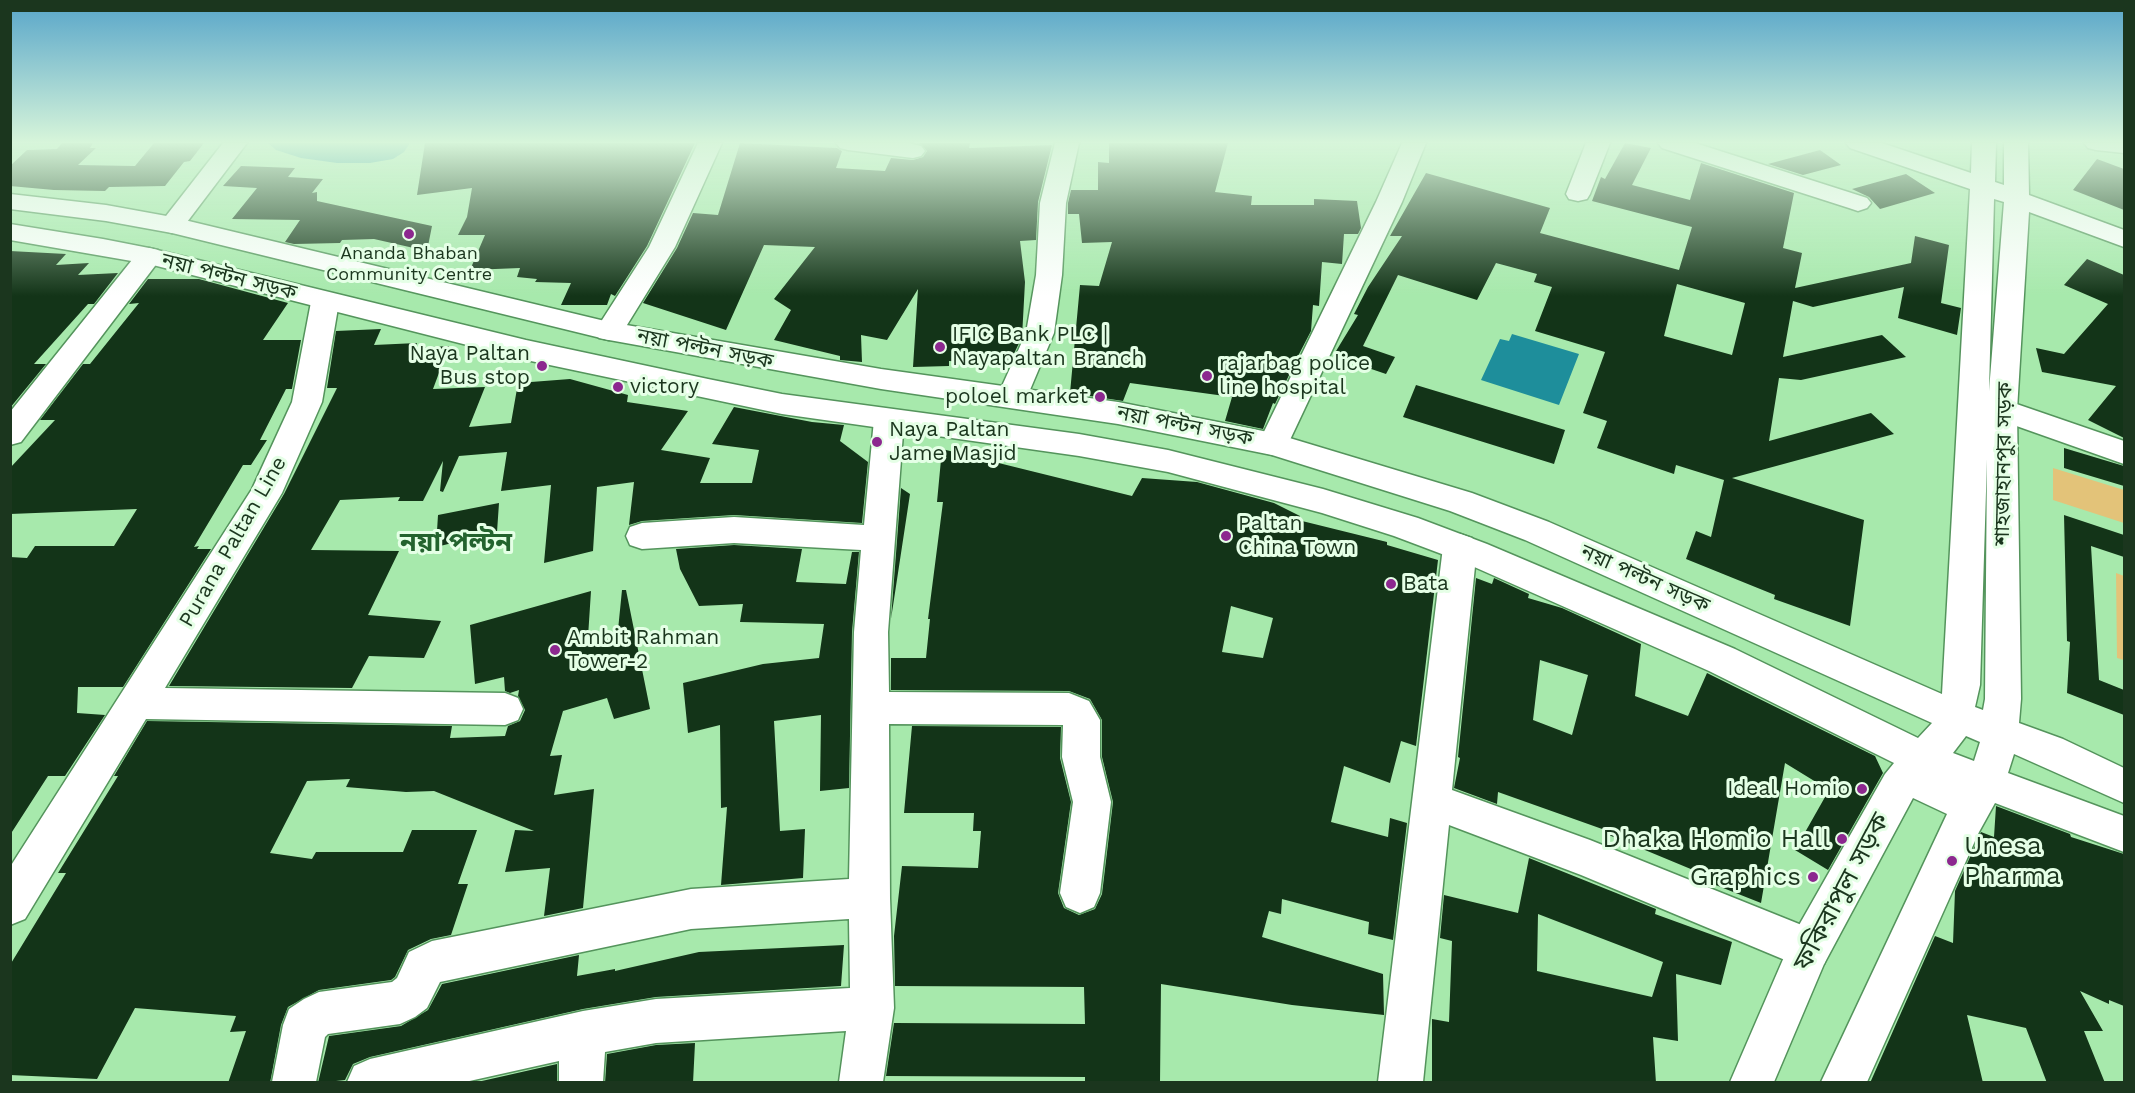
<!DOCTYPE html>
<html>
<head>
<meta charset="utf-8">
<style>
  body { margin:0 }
  #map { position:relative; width:2135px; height:1093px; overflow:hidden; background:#a7e9ac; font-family:"Work Sans",sans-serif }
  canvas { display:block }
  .frame { position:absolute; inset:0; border:12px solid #1b361e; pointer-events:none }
</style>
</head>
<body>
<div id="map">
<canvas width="2135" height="1093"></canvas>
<div class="frame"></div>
</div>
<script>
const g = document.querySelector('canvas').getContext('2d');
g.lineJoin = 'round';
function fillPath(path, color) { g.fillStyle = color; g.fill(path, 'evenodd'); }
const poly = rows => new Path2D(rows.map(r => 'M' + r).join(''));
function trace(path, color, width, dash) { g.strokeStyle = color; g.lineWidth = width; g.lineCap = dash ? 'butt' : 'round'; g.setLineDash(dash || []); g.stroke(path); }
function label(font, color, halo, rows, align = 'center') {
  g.font = font + ' "Work Sans","Noto Sans Bengali",sans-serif'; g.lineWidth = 6; g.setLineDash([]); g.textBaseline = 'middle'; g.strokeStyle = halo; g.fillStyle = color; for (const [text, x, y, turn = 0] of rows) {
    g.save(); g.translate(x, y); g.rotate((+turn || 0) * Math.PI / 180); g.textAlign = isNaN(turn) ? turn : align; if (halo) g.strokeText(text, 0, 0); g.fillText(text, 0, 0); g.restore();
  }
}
fillPath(poly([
  [2053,468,2124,490,2124,523,2053,500],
  [2116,573,2124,576,2124,660,2117,658]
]), '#e3c379');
fillPath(poly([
  [268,143,410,143,404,152,393,159,370,163,337,163,301,158,276,150],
  [1512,334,1579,354,1559,405,1481,380,1500,339,1509,341]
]), '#1e8e9b');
fillPath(poly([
  [62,143,93,143,90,148,96,148,78,165,135,166,154,143,204,143,190,161,184,162,165,186,109,187,105,191,54,190,10,186,10,166,27,150,57,149],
  [425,143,695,143,647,246,615,296,611,294,607,305,561,305,571,283,535,282,537,279,517,277,520,268,470,270,485,235,458,235,467,217,472,188,417,195],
  [740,143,837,148,842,151,836,168,885,171,891,158,913,160,923,157,927,151,919,143,970,143,969,148,1052,145,1038,202,1036,240,1020,241,1025,282,1022,337,1009,364,949,361,949,366,913,367,918,289,887,340,861,335,862,362,840,360,840,356,774,340,791,310,774,299,815,247,764,245,726,330,643,303,677,248,693,213,718,215],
  [1109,143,1228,143,1215,192,1252,196,1251,205,1314,205,1314,199,1357,201,1361,228,1358,234,1344,234,1342,264,1322,262,1319,306,1313,305,1311,331,1295,362,1293,362,1292,369,1275,404,1273,403,1263,429,1225,421,1232,397,1130,383,1123,401,1070,393,1080,285,1099,286,1112,242,1082,243,1079,214,1068,214,1068,203,1071,190,1098,190,1098,162,1109,163],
  [1625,143,1651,148,1632,185,1690,200,1701,163,1794,193,1783,248,1802,253,1795,288,1911,263,1915,236,1949,245,1941,303,1961,308,1957,335,1898,318,1904,287,1813,307,1793,301,1783,357,1882,335,1906,357,1801,380,1779,378,1769,441,1871,413,1894,434,1732,478,1864,520,1850,626,1774,599,1775,595,1686,559,1696,531,1711,537,1724,480,1676,465,1674,474,1597,448,1607,421,1583,413,1605,352,1535,331,1552,287,1534,282,1537,274,1496,263,1477,300,1398,275,1363,346,1395,357,1386,374,1333,356,1358,315,1354,314,1368,287,1402,236,1390,236,1426,173,1550,208,1540,233,1679,270,1692,227,1592,201,1601,177,1605,179],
  [1677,284,1745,303,1732,355,1664,336],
  [1820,150,1841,165,1803,175,1768,164],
  [2097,159,2124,169,2124,210,2073,190],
  [241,166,295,168,288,177,323,179,312,193,317,192,317,201,432,226,427,251,374,239,342,240,340,243,294,244,285,242,300,220,232,219,257,188,223,186],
  [1906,174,1935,193,1880,209,1869,197,1852,189],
  [10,251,66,254,56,265,89,263,78,275,118,273,94,304,88,304,34,364,46,364,10,408],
  [2087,259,2124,275,2124,438,2088,420,2116,386,2042,372,2036,348,2064,354,2108,304,2064,285],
  [148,279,199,279,288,303,263,340,301,340,292,389,286,389,260,440,267,440,251,465,243,465,194,547,199,546,197,549,211,549,123,687,78,687,77,713,105,715,65,776,48,776,10,835,10,557,27,558,35,546,114,546,137,509,10,514,10,468,55,420,40,420,83,364,90,364,139,303,129,304],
  [381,329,374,345,417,343,415,348,449,346,433,389,485,387,469,427,511,423,518,383,570,379,628,395,627,402,688,411,661,450,710,458,700,483,752,483,759,450,712,444,734,407,812,422,844,425,840,441,868,462,862,523,734,515,642,521,629,525,634,482,597,487,593,551,544,563,551,485,501,491,507,452,459,456,443,492,440,491,443,461,423,501,398,501,400,497,340,500,311,550,399,551,368,615,441,621,424,658,369,656,352,688,169,686,284,494,337,388,327,388,336,331],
  [1416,385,1565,430,1554,464,1403,417],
  [2064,448,2124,466,2124,486,2064,468],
  [942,449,1132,496,1142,478,1197,482,1274,503,1300,516,1298,520,1387,542,1387,545,1438,560,1416,746,1401,741,1390,783,1344,766,1331,822,1388,837,1390,818,1407,823,1393,940,1368,934,1369,922,1282,899,1281,914,1269,911,1262,937,1383,974,1384,1015,1292,1005,1161,984,1160,1083,1085,1083,1085,1077,886,1076,894,1023,1085,1024,1084,987,895,986,894,936,902,866,978,868,981,831,973,831,974,813,904,813,912,726,1061,727,1060,758,1071,802,1058,893,1064,908,1079,915,1095,909,1102,894,1113,802,1102,757,1102,720,1090,699,1069,691,891,690,891,658,926,658,930,619,928,619,943,502,937,502],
  [1231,606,1273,618,1263,658,1222,652],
  [901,488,910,494,891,619],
  [499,503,497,532,436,547,438,515],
  [2064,515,2124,535,2124,557,2091,546,2099,680,2124,690,2124,715,2067,693,2070,642,2067,641],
  [734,545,802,549,796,582,846,584,852,552,859,552,852,632,849,788,820,791,821,715,774,721,780,831,805,829,803,878,721,885,727,807,721,808,720,725,688,733,683,683,763,664,819,658,824,624,740,622,743,604,699,606,680,569,676,549],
  [1476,578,1492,584,1494,578,1529,594,1528,598,1562,608,1641,644,1635,696,1688,716,1707,673,1875,756,1883,773,1828,870,1795,850,1829,790,1785,763,1761,903,1708,882,1710,877,1604,833,1605,830,1498,792,1497,804,1454,788,1460,758,1458,757],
  [1540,660,1588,675,1572,735,1533,720],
  [622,590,626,590,650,709,614,719,607,698,563,711,550,756,562,755,554,795,594,789,583,908,544,916,550,868,505,872,515,830,534,831,434,791,406,792,346,787,350,779,307,781,270,853,312,859,316,852,403,852,412,830,477,830,458,884,468,884,451,935,431,939,408,950,395,977,391,980,319,990,288,1007,281,1025,270,1083,228,1083,246,1031,230,1032,236,1016,135,1008,97,1079,10,1075,10,965,66,873,58,873,118,776,114,776,147,721,452,726,450,738,505,736,508,726,520,721,525,710,518,696,519,690,510,693,505,691,504,677,475,684,470,625,591,591,588,637,617,640],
  [1996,806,2070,834,2071,837,2124,854,2124,1006,2109,1000,2109,1004,2080,991,2103,1031,2084,1031,2105,1083,2047,1083,2026,1028,1967,1015,1983,1083,1870,1083,1935,936,1953,943,1955,891,1981,832,1994,837],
  [1529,858,1656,909,1655,914,1732,942,1721,985,1676,974,1678,1041,1653,1037,1656,1083,1432,1083,1432,1019,1449,1022,1452,941,1440,938,1444,895,1518,913],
  [1538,914,1663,962,1652,997,1537,971],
  [844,945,841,986,656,997,583,1009,370,1057,353,1064,345,1080,318,1083,329,1036,401,1026,428,1010,442,984,579,955,577,976,615,969,615,971,699,952],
  [695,1043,693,1083,605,1083,607,1054,656,1045],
  [557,1064,557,1083,473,1083]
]), '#133418');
const minor = poly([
  [223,143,247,143,181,230,172,233,163,230,159,225,223,143],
  [698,143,722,143,675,247,619,338,609,340,599,338,595,331,649,247,698,143],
  [836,143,908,143,921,146,925,151,921,156,913,158,848,150,840,148,836,143],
  [1055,143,1079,143,1066,203,1062,275,1054,333,1027,397,1022,404,1012,407,1002,404,997,397,1026,333,1036,275,1040,203,1055,143],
  [1402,143,1426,143,1402,202,1288,444,1284,452,1273,455,1262,452,1258,444,1376,202,1402,143],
  [1586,143,1610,143,1590,194,1587,199,1578,201,1569,199,1566,194,1586,143],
  [1658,143,1695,143,1867,198,1871,203,1867,208,1858,211,1849,208,1662,148,1658,143],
  [2084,143,2124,143,2124,153,2096,150,2088,148,2084,143],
  [149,248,158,250,162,256,158,262,21,442,10,445,10,412,140,250,149,248],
  [325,293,335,296,339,302,322,402,282,493,165,688,505,693,518,698,523,709,518,720,505,725,146,719,25,919,10,925,10,867,252,489,292,402,311,302,315,296,325,293],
  [2002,399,2124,441,2124,464,1991,417,1987,410,1991,403,2002,399],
  [889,409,900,412,904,420,888,632,889,692,1069,693,1089,701,1100,720,1100,757,1111,802,1100,893,1094,907,1080,913,1066,907,1060,893,1073,802,1062,757,1063,725,889,724,890,898,894,1008,883,1082,839,1082,846,1031,656,1043,605,1052,603,1082,559,1082,559,1061,465,1082,347,1082,354,1066,370,1059,583,1011,656,999,850,988,849,919,691,929,440,982,427,1008,415,1017,400,1024,328,1034,325,1037,316,1082,272,1082,283,1025,289,1009,304,999,319,992,392,982,397,978,409,952,432,941,691,889,849,879,854,632,861,550,734,543,642,549,630,545,626,536,630,527,642,523,734,517,864,525,874,420,878,412,889,409],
  [1460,534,1472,538,1477,547,1452,790,1590,840,1824,934,1830,949,1824,964,1809,970,1581,875,1449,825,1423,1082,1378,1082,1443,547,1448,538,1460,534]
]);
const major = poly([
  [1846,143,1882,143,1971,173,1972,143,1996,143,1995,182,2004,185,2004,143,2028,143,2029,195,2124,230,2124,247,2029,212,2017,410,2021,699,2019,723,2063,739,2124,768,2124,803,2014,754,2008,773,2124,816,2124,852,1995,803,1979,832,1867,1082,1821,1082,1947,814,1913,798,1824,964,1774,1082,1730,1082,1794,934,1885,774,1894,763,1709,671,1463,562,1394,536,1322,513,1168,472,1079,456,782,414,526,360,149,264,10,240,10,224,103,239,149,248,526,340,708,379,782,394,1079,434,1168,450,1323,489,1418,518,1487,544,1735,649,1918,738,1932,723,1525,540,1450,511,1272,455,1118,424,881,389,609,340,172,233,106,221,10,209,10,194,106,205,172,217,609,322,881,369,1118,402,1273,433,1472,493,1549,522,1942,694,1970,189,1850,148,1846,143],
  [1994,199,2004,202,1989,391,1994,199],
  [1987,459,1985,699,1983,710,1975,707,1980,685,1987,459],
  [1966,736,1980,742,1974,761,1953,753,1966,736]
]);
trace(minor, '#54945c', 3);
trace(major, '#54945c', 3);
fillPath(minor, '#fff');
fillPath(major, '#fff');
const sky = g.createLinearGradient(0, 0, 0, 296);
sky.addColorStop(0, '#57a5c9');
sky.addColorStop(0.48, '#d7f5da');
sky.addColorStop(1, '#d7f5da00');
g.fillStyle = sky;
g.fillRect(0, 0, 2135, 296);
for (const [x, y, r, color] of [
  [409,234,6,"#8c288f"],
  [940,347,6,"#8c288f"],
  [542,366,6,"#8c288f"],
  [1207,376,6,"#8c288f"],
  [618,387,6,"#8c288f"],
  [1100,397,6,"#8c288f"],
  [877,442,6,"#8c288f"],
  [1226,536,6,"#8c288f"],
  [1391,584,6,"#8c288f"],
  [555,650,6,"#8c288f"],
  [1862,789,6,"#8c288f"],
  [1842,839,6,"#8c288f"],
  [1952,861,6,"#8c288f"],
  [1813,877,6,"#8c288f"]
]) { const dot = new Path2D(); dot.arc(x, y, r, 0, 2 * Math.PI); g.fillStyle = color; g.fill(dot); trace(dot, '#e5ffe6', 2); }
label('18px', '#1b361e', '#e5ffe6', [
  ["Ananda Bhaban",409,254],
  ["Community Centre",409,275]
]);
label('21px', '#1b361e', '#e5ffe6', [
  ["নয়া পল্টন সড়ক",229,277,14],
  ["নয়া পল্টন সড়ক",705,349,11],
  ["নয়া পল্টন সড়ক",1185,426,11],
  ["শাহজাহানপুর সড়ক",2004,464,-89],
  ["Purana Paltan Line",233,542,-60],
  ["নয়া পল্টন সড়ক",1645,579,24]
]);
label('21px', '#1b361e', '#e5ffe6', [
  ["IFIC Bank PLC |",952,335],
  ["Nayapaltan Branch",952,359],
  ["Naya Paltan",530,354,"right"],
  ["Bus stop",530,378,"right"],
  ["rajarbag police",1219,364],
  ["line hospital",1219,388],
  ["victory",630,387],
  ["poloel market",1088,397,"right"],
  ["Naya Paltan",889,430],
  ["Jame Masjid",889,454],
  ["Paltan",1238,524],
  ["China Town",1238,548],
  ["Bata",1403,584],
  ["Ambit Rahman",567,638],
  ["Tower-2",567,662],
  ["Ideal Homio",1850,789,"right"]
], 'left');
label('26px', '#1b361e', '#e5ffe6', [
  ["Dhaka Homio Hall",1830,839],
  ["Unesa",1964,846,"left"],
  ["Pharma",1964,876,"left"],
  ["Graphics",1801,877]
], 'right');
label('26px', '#1b361e', '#e5ffe6', [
  ["ফকিরাপুল সড়ক",1842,892,-62]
]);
label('bold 27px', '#23632e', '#e5ffe6', [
  ["নয়া পল্টন",456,543]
]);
</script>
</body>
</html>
